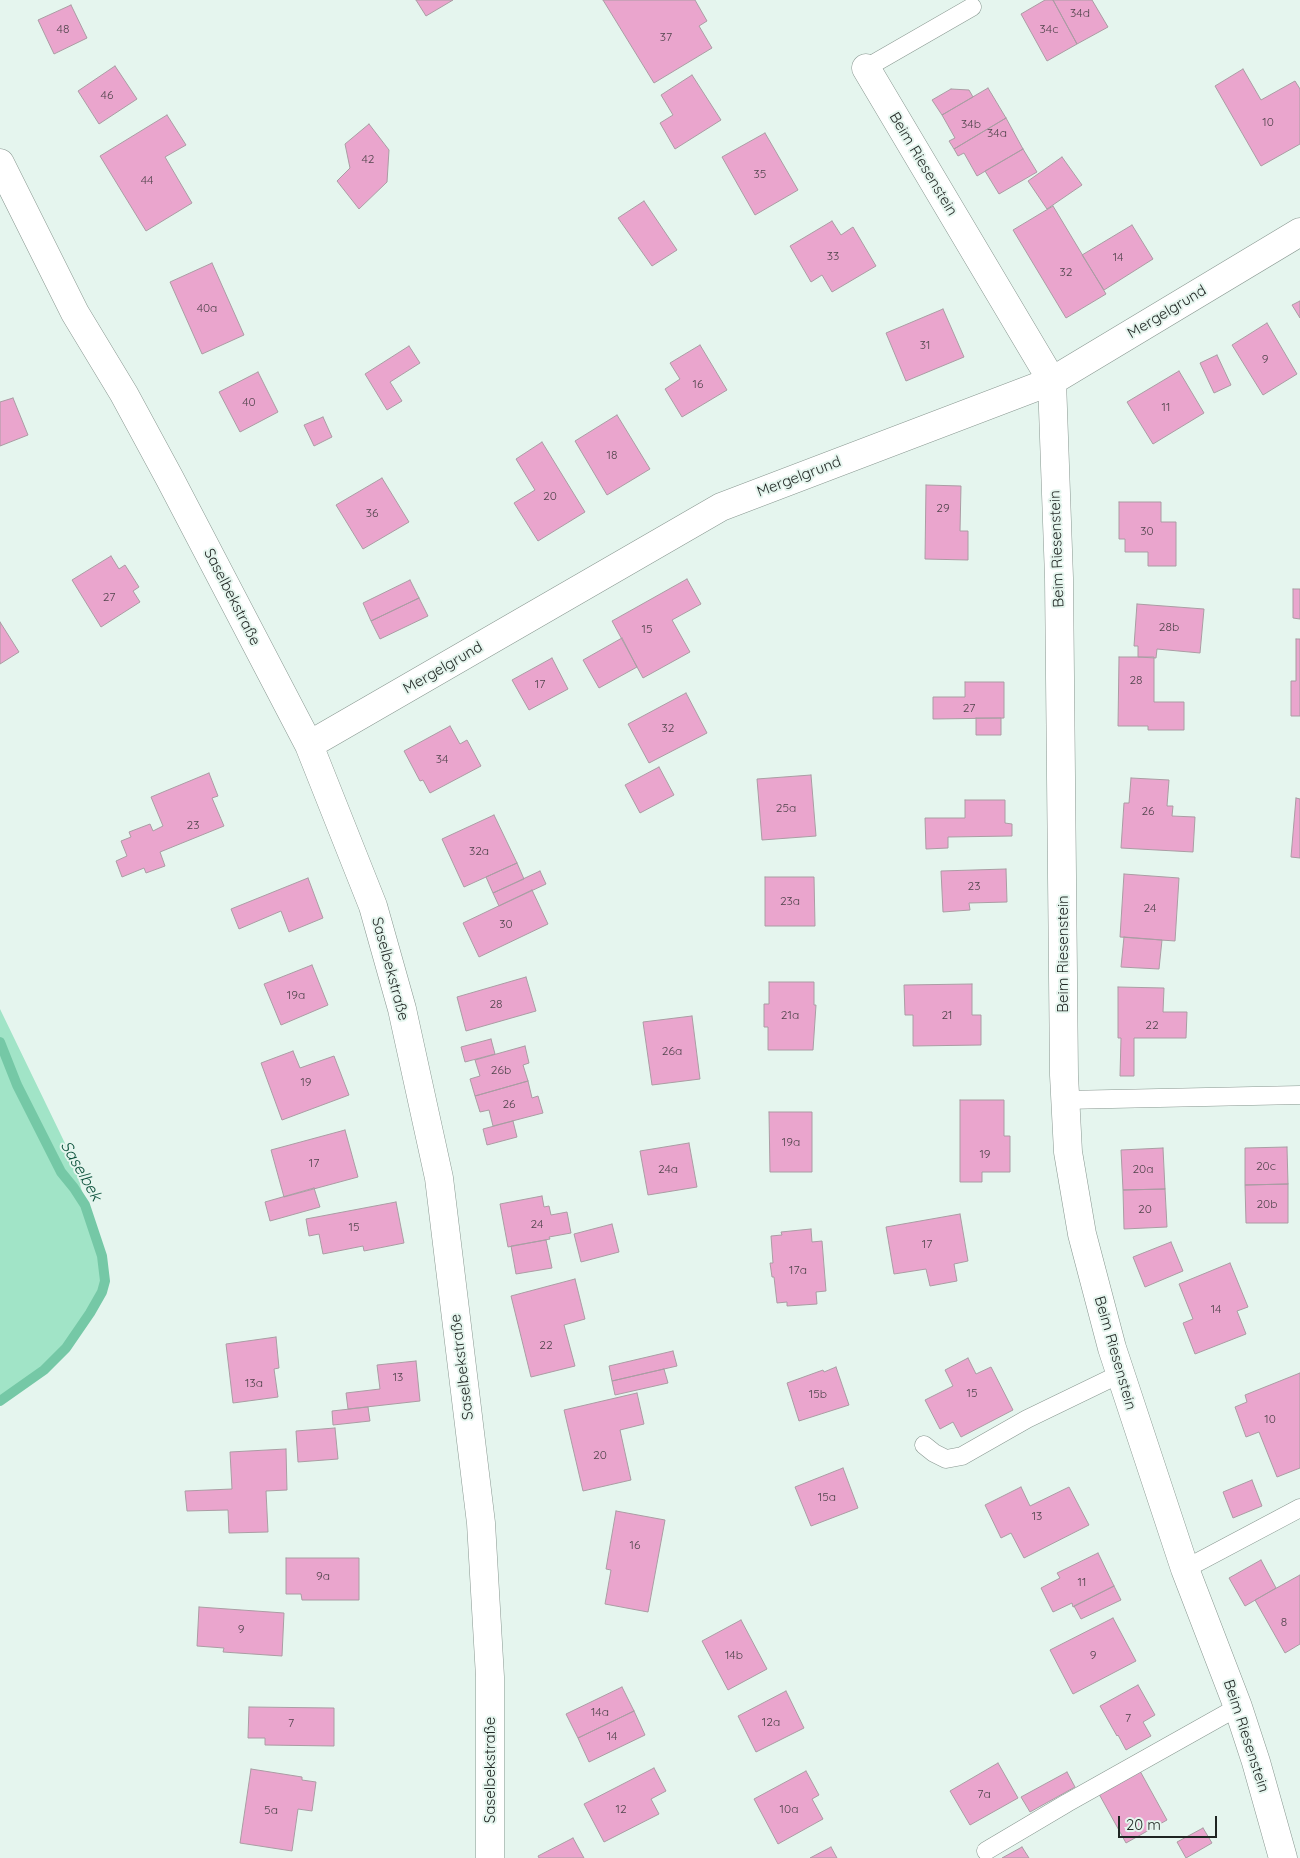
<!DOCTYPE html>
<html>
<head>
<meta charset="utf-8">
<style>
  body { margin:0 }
  #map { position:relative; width:1300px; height:1858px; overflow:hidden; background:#e5f5ee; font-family:Quicksand,sans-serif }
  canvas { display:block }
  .scale { position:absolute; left:1118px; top:1816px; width:99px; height:22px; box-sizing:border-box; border:2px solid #1f2522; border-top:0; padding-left:6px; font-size:15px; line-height:18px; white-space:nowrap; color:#1f2522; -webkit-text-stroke:4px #e5f5ee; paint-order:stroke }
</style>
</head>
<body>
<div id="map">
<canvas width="1300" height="1858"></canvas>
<div class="scale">20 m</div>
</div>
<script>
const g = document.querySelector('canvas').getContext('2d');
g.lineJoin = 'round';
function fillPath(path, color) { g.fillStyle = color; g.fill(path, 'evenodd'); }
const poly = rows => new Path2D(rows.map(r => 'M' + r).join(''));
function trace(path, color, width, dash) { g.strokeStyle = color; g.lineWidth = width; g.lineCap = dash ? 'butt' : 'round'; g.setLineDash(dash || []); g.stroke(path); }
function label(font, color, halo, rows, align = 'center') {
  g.font = font + ' Quicksand,sans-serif'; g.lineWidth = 4; g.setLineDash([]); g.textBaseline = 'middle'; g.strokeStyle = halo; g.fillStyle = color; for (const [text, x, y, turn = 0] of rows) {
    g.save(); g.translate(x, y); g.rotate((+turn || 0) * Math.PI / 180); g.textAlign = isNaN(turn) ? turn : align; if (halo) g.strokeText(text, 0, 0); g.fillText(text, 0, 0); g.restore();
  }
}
fillPath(poly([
  [0,1009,76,1166,85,1205,102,1256,105,1281,102,1292,90,1313,66,1348,44,1370,0,1401]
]), '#a1e4c7');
trace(poly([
  [0,1042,17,1085,61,1172,74,1188,85,1205,102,1256,105,1281,102,1292,90,1313,66,1348,44,1370,0,1401]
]), '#75c8a6', 10);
const building = poly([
  [416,0,453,0,426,16,416,0],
  [603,0,695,0,707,21,699,26,712,48,654,83,603,0],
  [1045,0,1053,0,1077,44,1047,61,1021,14,1045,0],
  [1053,0,1092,0,1108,27,1077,44,1053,0],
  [71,5,87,38,54,54,38,20,71,5],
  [115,66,137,99,99,124,78,91,115,66],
  [1243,69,1261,100,1295,81,1300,89,1300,144,1261,166,1215,86,1243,69],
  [692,75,721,120,675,149,660,123,673,115,661,95,692,75],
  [988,88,1006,118,954,149,949,141,955,138,942,115,988,88],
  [951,89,969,90,973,97,942,115,932,100,951,89],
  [167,115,186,145,165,157,192,203,146,231,100,156,167,115],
  [1006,118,1023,149,977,176,964,153,958,156,954,149,1006,118],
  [369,124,389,150,387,182,359,209,337,181,350,168,345,144,369,124],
  [765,133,798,190,755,215,722,157,765,133],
  [1023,149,1037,172,999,194,985,171,1023,149],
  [1062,157,1082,185,1047,209,1028,181,1062,157],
  [644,201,677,250,652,266,618,218,644,201],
  [1053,206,1106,294,1066,318,1013,230,1053,206],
  [832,221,841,235,853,227,876,266,832,292,822,275,811,282,790,246,832,221],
  [1132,225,1153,259,1104,290,1082,255,1132,225],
  [212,263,244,335,202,354,170,282,212,263],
  [1300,301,1300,318,1292,305,1300,301],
  [943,309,964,357,906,381,886,333,943,309],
  [1267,323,1297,374,1263,395,1232,345,1267,323],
  [700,345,727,390,682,417,665,389,680,379,670,363,700,345],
  [409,346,420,363,390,382,402,401,387,410,365,374,409,346],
  [1217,355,1231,385,1214,393,1200,363,1217,355],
  [1179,371,1204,413,1153,444,1127,402,1179,371],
  [258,372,278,412,240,432,219,392,258,372],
  [13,398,28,435,0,446,0,402,13,398],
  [617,415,650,469,607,495,575,441,617,415],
  [323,417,332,437,314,446,304,425,323,417],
  [542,442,585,512,538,541,514,503,535,490,516,459,542,442],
  [382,478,409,522,363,549,336,505,382,478],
  [926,485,961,486,960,531,968,531,968,560,925,559,926,485],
  [1119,502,1161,502,1161,522,1176,522,1176,566,1148,566,1148,552,1125,552,1125,539,1119,539,1119,502],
  [111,556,119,569,125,565,139,587,133,591,140,602,101,627,72,580,111,556],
  [687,579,701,604,672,620,690,652,643,678,612,621,687,579],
  [410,580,419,598,371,621,363,603,410,580],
  [1293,589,1300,589,1300,619,1293,618,1293,589],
  [419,598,428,616,380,639,371,621,419,598],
  [1137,604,1204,609,1200,653,1157,649,1156,658,1138,657,1138,646,1134,646,1137,604],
  [0,622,19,652,0,664,0,622],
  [622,638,637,667,599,688,583,660,622,638],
  [1296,639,1300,639,1300,716,1291,716,1291,681,1296,681,1296,639],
  [1119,657,1154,657,1154,702,1184,702,1184,730,1148,730,1148,726,1118,726,1119,657],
  [552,658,568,689,529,710,512,680,552,658],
  [965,682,1004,682,1004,718,933,719,933,697,965,697,965,682],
  [686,693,707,733,649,763,628,724,686,693],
  [976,718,1001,718,1001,735,976,735,976,718],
  [450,726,460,744,467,740,481,766,430,793,423,780,420,781,404,751,450,726],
  [659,767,674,795,640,813,625,785,659,767],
  [209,773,218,796,212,798,224,826,160,852,165,866,146,873,144,868,122,877,116,861,127,856,121,841,131,837,129,832,150,824,153,831,163,826,151,797,209,773],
  [811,775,816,836,762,840,757,779,811,775],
  [1131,778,1169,780,1167,806,1173,806,1172,816,1195,817,1193,852,1121,848,1124,803,1129,803,1131,778],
  [1296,798,1300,799,1300,858,1291,857,1296,798],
  [965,800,1005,800,1005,823,1012,824,1012,836,948,837,948,848,926,849,925,818,965,818,965,800],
  [494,815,517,863,464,887,442,839,494,815],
  [517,863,524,879,493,893,486,877,517,863],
  [1006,869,1007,902,969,903,970,910,943,912,941,871,1006,869],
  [540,871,546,884,499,906,493,893,540,871],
  [1124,874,1179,878,1175,941,1120,937,1124,874],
  [765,877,814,877,815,926,765,926,765,877],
  [308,878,323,918,289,932,281,911,239,929,231,909,308,878],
  [532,890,548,924,479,957,463,923,532,890],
  [1124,937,1162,940,1159,969,1121,967,1124,937],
  [312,965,328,1005,281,1025,264,984,312,965],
  [526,977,536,1011,466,1031,457,997,526,977],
  [769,982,814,982,814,1005,816,1005,813,1050,768,1050,768,1027,764,1027,764,1004,769,1004,769,982],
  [972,984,972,1015,981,1015,981,1045,913,1046,913,1015,905,1015,904,985,972,984],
  [1118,987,1164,988,1163,1012,1187,1012,1186,1038,1134,1038,1134,1076,1120,1076,1121,1038,1118,1038,1118,987],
  [692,1016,700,1079,652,1085,643,1022,692,1016],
  [491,1039,495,1054,465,1062,461,1047,491,1039],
  [525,1046,529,1063,523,1065,528,1081,475,1096,470,1079,480,1076,475,1060,525,1046],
  [293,1051,300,1068,334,1056,349,1095,282,1120,261,1063,293,1051],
  [528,1081,532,1098,538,1096,543,1113,493,1126,489,1110,480,1112,475,1096,528,1081],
  [960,1100,1004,1100,1004,1136,1010,1136,1010,1172,982,1172,982,1182,960,1182,960,1100],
  [769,1112,812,1112,812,1172,770,1172,769,1112],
  [513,1121,517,1137,487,1145,483,1129,513,1121],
  [345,1130,358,1177,284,1197,271,1150,345,1130],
  [689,1143,697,1187,648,1195,640,1151,689,1143],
  [1287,1147,1288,1184,1245,1185,1245,1148,1287,1147],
  [1163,1148,1165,1189,1123,1190,1121,1150,1163,1148],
  [1288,1184,1288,1223,1246,1223,1245,1185,1288,1184],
  [314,1188,320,1207,270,1221,265,1202,314,1188],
  [1165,1189,1167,1227,1124,1229,1123,1190,1165,1189],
  [542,1196,544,1207,549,1206,551,1215,567,1212,571,1233,549,1237,550,1239,508,1247,500,1204,542,1196],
  [396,1202,404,1243,364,1251,363,1246,323,1254,319,1234,309,1236,306,1219,396,1202],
  [960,1214,968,1261,954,1264,957,1281,930,1286,926,1269,894,1274,886,1227,960,1214],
  [612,1224,619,1252,581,1262,574,1234,612,1224],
  [811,1229,812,1242,822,1241,826,1291,816,1292,817,1304,787,1306,787,1302,777,1303,774,1277,772,1277,770,1263,773,1263,771,1236,782,1235,781,1232,811,1229],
  [546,1240,552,1268,516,1274,511,1246,546,1240],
  [1171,1242,1183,1271,1145,1287,1133,1257,1171,1242],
  [1230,1263,1248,1307,1237,1311,1246,1334,1195,1354,1183,1323,1193,1319,1179,1284,1230,1263],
  [575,1279,585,1319,564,1325,575,1366,531,1377,511,1296,575,1279],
  [276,1337,279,1368,274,1369,278,1397,233,1403,226,1344,276,1337],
  [673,1351,677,1366,612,1381,609,1366,673,1351],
  [968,1358,976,1374,991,1367,1013,1410,961,1437,953,1422,940,1429,925,1400,953,1386,945,1370,968,1358],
  [416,1361,420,1401,348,1409,346,1393,380,1389,377,1365,416,1361],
  [836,1367,849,1405,799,1421,787,1383,823,1370,824,1372,836,1367],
  [664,1369,668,1383,615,1395,612,1381,664,1369],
  [1300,1373,1300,1468,1277,1477,1259,1432,1246,1437,1235,1407,1247,1402,1245,1395,1300,1373],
  [637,1393,644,1424,620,1430,631,1480,583,1491,564,1410,637,1393],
  [368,1407,370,1421,333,1425,332,1411,368,1407],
  [335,1428,338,1459,298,1462,296,1431,335,1428],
  [286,1449,287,1490,266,1491,268,1532,229,1533,228,1510,187,1511,185,1491,232,1489,230,1452,286,1449],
  [843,1468,858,1508,811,1526,795,1487,843,1468],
  [1252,1480,1262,1506,1233,1518,1223,1492,1252,1480],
  [1021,1487,1030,1506,1069,1487,1089,1525,1024,1558,1011,1533,1001,1538,985,1505,1021,1487],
  [616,1511,665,1520,648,1612,605,1604,611,1570,606,1569,616,1511],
  [1098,1553,1114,1586,1073,1607,1072,1603,1053,1612,1041,1588,1060,1578,1057,1573,1098,1553],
  [286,1558,359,1558,359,1600,302,1600,301,1594,286,1594,286,1558],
  [1261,1560,1276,1588,1245,1606,1229,1578,1261,1560],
  [1300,1575,1300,1644,1285,1653,1255,1600,1300,1575],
  [1114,1586,1121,1600,1081,1619,1074,1606,1114,1586],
  [199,1607,284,1613,282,1656,223,1652,224,1648,197,1646,199,1607],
  [1113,1618,1136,1661,1073,1694,1050,1650,1113,1618],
  [741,1620,767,1669,728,1690,702,1641,741,1620],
  [1138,1685,1155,1715,1143,1722,1151,1736,1126,1750,1118,1735,1117,1736,1100,1706,1138,1685],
  [622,1687,634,1711,578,1738,566,1714,622,1687],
  [786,1691,804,1728,756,1752,738,1716,786,1691],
  [249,1707,334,1708,334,1746,265,1745,265,1738,248,1738,249,1707],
  [634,1711,645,1735,589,1762,578,1738,634,1711],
  [998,1763,1018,1798,970,1825,950,1791,998,1763],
  [654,1768,666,1791,651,1799,659,1814,604,1842,584,1804,654,1768],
  [251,1769,302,1777,302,1780,316,1782,312,1811,298,1809,292,1851,240,1843,251,1769],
  [806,1771,819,1795,812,1799,823,1819,778,1844,754,1799,806,1771],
  [1140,1771,1167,1820,1126,1843,1099,1794,1140,1771],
  [1067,1772,1075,1787,1030,1812,1021,1797,1067,1772],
  [1203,1828,1212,1843,1186,1858,1177,1842,1203,1828],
  [573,1838,584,1858,539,1858,538,1856,573,1838],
  [831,1847,837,1858,810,1858,831,1847],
  [1022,1847,1029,1858,1002,1858,1022,1847]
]);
fillPath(building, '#eaa5cd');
trace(building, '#aa9ca3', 1);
const lane = poly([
  [866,68,972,7],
  [1065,1100,1300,1095],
  [924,1445,934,1453,946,1459,962,1456,1027,1419,1120,1374],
  [1185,1569,1300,1508],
  [986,1851,1067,1803,1238,1707]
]);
const street = poly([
  [866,68,1052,381,1059,578,1064,1075,1068,1152,1082,1234,1112,1348,1185,1569,1238,1707,1256,1762,1283,1858],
  [0,163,75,313,124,394,170,479,309,745,373,906,402,1009,439,1178,481,1523,490,1677,490,1858],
  [309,745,721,507,1052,381,1300,232]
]);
trace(lane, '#889790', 19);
trace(street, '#889790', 29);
trace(lane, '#fff', 18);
trace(street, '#fff', 28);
label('12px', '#52454d', null, [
  ["34d",1080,13],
  ["48",63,29],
  ["34c",1049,29],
  ["37",666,37],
  ["46",107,95],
  ["10",1268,122],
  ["34b",971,124],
  ["34a",997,133],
  ["42",368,159],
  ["35",760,174],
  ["44",147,180],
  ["33",833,256],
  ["14",1118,257],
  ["32",1066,272],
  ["40a",207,308],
  ["31",925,345],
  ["9",1265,359],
  ["16",698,384],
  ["40",249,402],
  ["11",1166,407],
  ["18",612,455],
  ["20",550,496],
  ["29",943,508],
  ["36",372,513],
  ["30",1147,531],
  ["27",109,597],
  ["28b",1169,627],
  ["15",647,629],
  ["28",1136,680],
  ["17",540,684],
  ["27",969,708],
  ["32",668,728],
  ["34",442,759],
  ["25a",786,808],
  ["26",1148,811],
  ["23",193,825],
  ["32a",479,851],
  ["23",974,886],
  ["23a",790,901],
  ["24",1150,908],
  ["30",506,924],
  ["19a",296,995],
  ["28",496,1004],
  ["21a",790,1015],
  ["21",947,1015],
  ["22",1152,1025],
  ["26a",672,1051],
  ["26b",501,1070],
  ["19",306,1082],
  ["26",509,1104],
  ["19a",791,1142],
  ["19",985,1154],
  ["17",314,1163],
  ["20c",1266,1166],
  ["24a",668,1169],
  ["20a",1143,1169],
  ["20b",1267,1204],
  ["20",1145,1209],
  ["24",537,1224],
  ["15",354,1227],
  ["17",927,1244],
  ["17a",798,1270],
  ["14",1216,1309],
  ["22",546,1345],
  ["13",398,1377],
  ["13a",254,1383],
  ["15",972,1393],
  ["15b",818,1394],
  ["10",1270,1419],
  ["20",600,1455],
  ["15a",827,1497],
  ["13",1037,1516],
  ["16",635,1545],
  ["9a",323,1576],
  ["11",1082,1582],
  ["8",1284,1622],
  ["9",241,1629],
  ["14b",734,1655],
  ["9",1093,1655],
  ["14a",600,1712],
  ["7",1128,1718],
  ["12a",771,1722],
  ["7",291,1723],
  ["14",612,1736],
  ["7a",984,1794],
  ["12",621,1809],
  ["10a",789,1809],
  ["5a",271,1810]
]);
label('15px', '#1f2522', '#e5f5ee', [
  ["Beim Riesenstein",923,164,59],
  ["Mergelgrund",1167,312,-31],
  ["Mergelgrund",799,477,-21],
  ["Beim Riesenstein",1057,549,-92],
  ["Saselbekstraße",232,597,63],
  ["Mergelgrund",443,668,-30],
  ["Beim Riesenstein",1063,954,-90],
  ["Saselbekstraße",390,969,75],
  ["Beim Riesenstein",1115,1353,74],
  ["Saselbekstraße",462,1367,-97],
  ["Beim Riesenstein",1246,1736,72],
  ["Saselbekstraße",490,1770,-90]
]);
label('italic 16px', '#0d523c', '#e5f5ee', [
  ["Saselbek",81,1171,60]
]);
</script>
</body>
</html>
